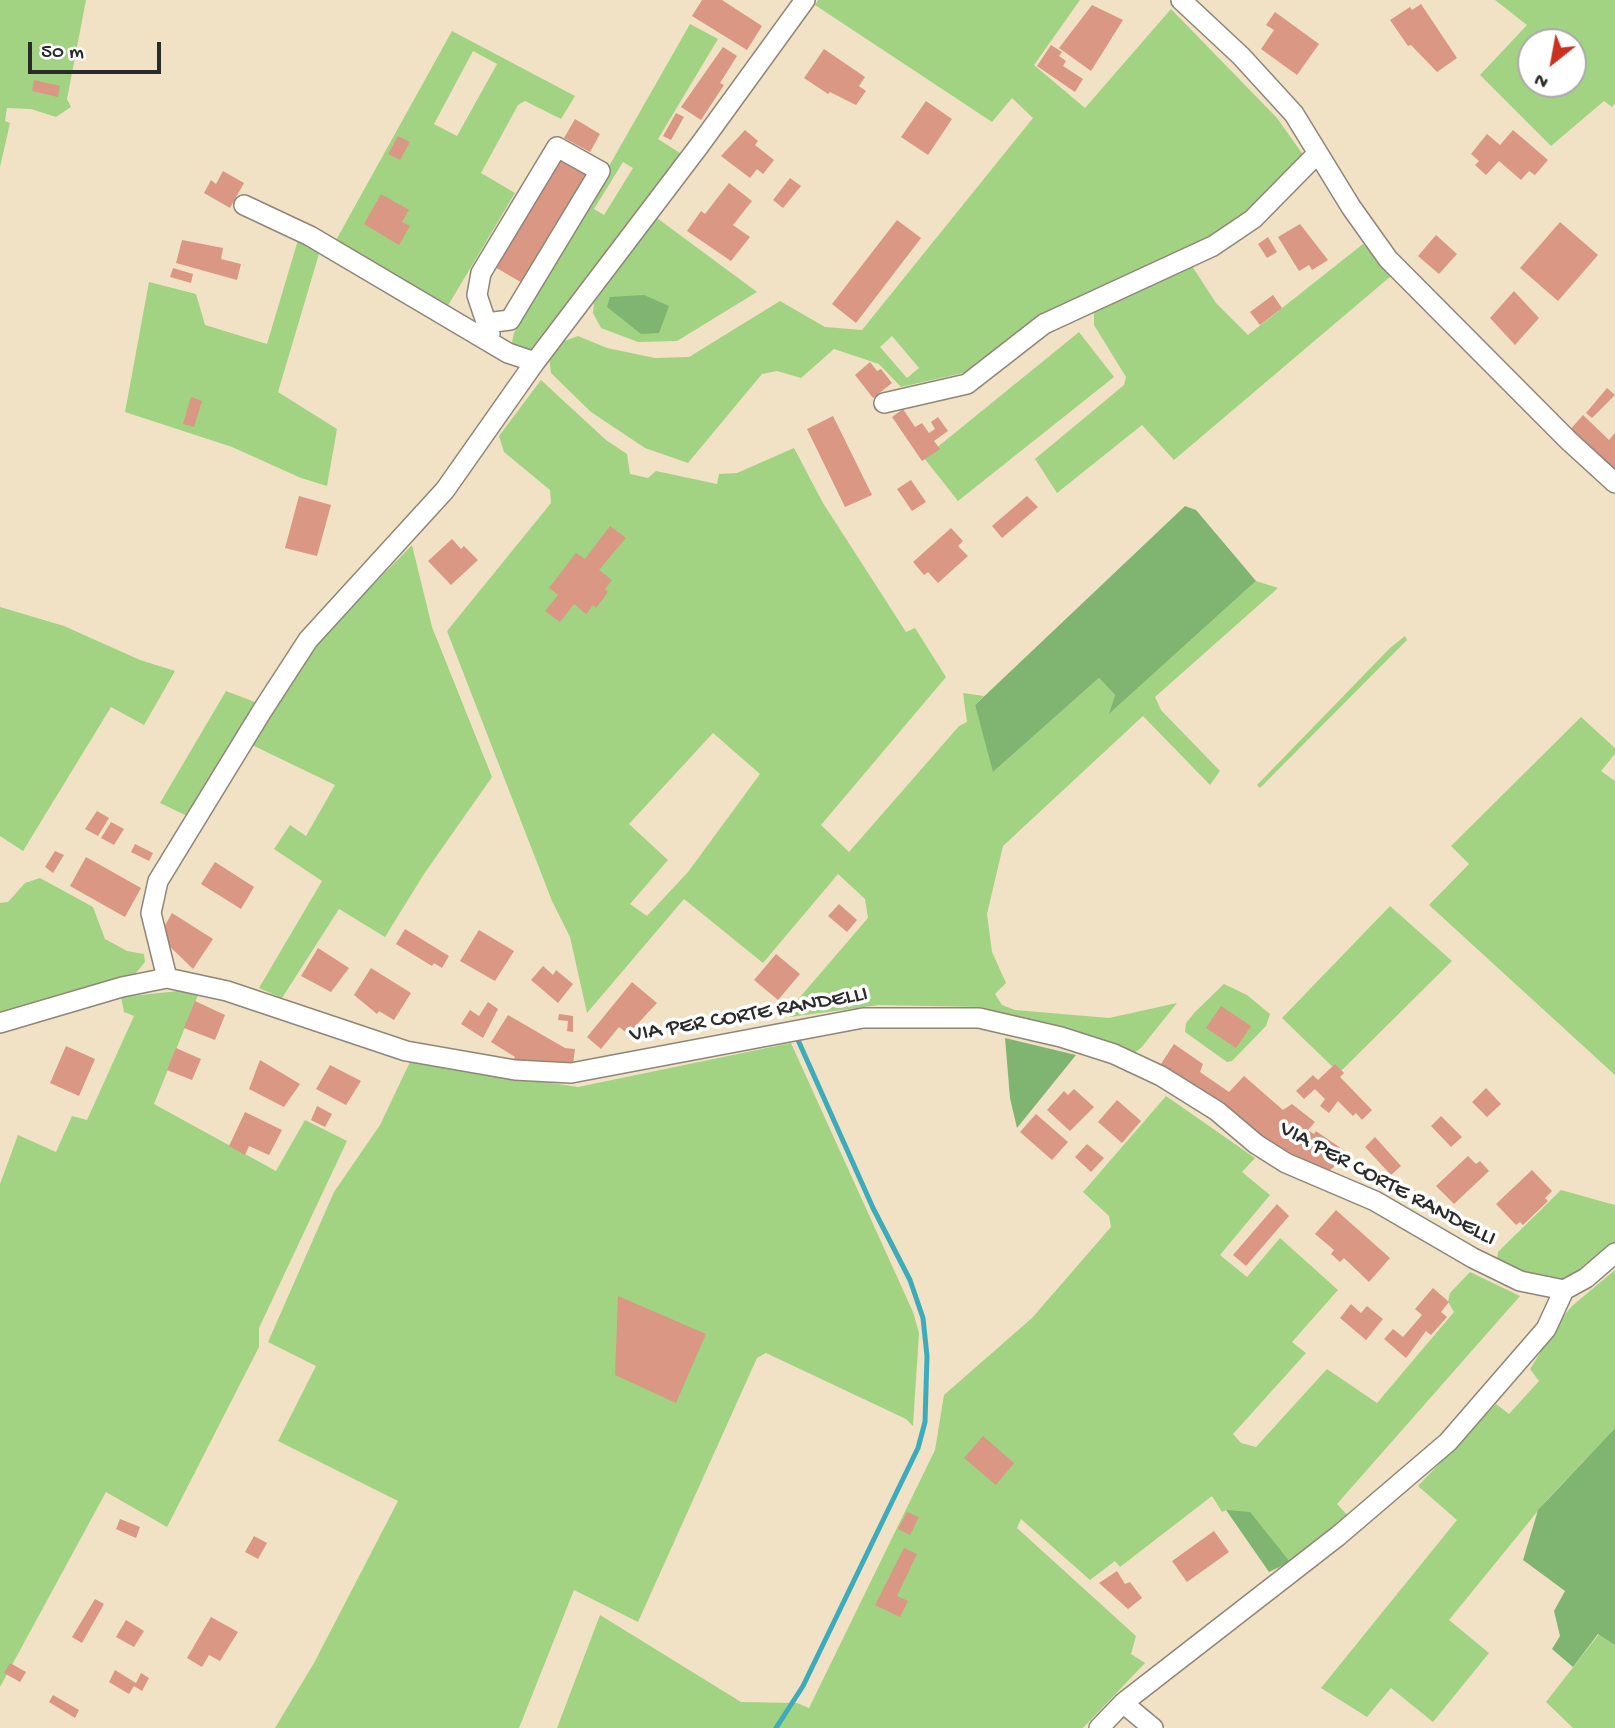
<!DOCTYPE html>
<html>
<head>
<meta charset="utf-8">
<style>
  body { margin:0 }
  #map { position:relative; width:1615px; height:1728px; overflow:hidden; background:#f1e2c5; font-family:"Gochi Hand",sans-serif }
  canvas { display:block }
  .north { position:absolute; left:1517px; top:28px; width:70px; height:70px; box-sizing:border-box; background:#fff; border:2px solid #aaa; border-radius:50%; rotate:211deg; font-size:19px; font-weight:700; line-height:28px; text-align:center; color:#2b2b2b }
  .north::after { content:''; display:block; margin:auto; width:24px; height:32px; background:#c8321e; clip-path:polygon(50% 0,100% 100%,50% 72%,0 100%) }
  .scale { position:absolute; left:28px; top:42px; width:133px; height:32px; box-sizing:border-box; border:4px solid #2b2b2b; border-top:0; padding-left:9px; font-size:21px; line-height:24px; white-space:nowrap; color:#2b2b2b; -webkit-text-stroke:5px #fff; paint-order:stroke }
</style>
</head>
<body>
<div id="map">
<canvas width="1615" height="1728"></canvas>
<div class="north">N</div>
<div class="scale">50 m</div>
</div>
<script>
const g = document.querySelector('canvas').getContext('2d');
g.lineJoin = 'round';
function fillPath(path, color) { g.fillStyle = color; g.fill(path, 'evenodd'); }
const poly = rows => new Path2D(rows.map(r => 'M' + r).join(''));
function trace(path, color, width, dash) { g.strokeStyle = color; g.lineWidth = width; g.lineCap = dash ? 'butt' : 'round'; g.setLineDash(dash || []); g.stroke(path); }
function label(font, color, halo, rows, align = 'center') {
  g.font = font + ' "Gochi Hand",sans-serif'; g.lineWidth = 7; g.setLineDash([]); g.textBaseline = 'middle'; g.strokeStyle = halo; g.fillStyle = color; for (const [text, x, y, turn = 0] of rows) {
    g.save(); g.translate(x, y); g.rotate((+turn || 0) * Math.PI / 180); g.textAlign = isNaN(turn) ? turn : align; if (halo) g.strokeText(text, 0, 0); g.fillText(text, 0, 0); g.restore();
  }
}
fillPath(poly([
  [0,0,86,0,67,99,71,107,56,117,31,109,7,108,5,121,10,123,0,167],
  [818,0,1080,0,1034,65,1085,108,1171,9,1277,118,1304,156,1226,230,1186,252,1073,299,972,371,901,387,879,364,834,349,801,378,777,371,762,374,688,463,645,448,591,412,551,373,549,356,559,343,578,336,607,348,655,358,689,357,780,301,825,327,862,330,1033,118,1012,98,992,122,815,5],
  [892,336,919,368,907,378,880,347],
  [1495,0,1615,0,1615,103,1612,107,1604,101,1551,146,1480,75,1527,25],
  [1573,42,1573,84,1531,84,1531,42],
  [690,24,718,39,658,139,680,153,621,240,537,353,511,347,514,333],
  [623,162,633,168,604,215,594,209],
  [452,31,575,96,561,119,525,101,518,105,481,173,515,193,446,309,335,242],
  [473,51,497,64,457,136,434,124],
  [657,218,757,292,677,341,638,342,601,328,593,313,594,302],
  [298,240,319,254,278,392,337,429,327,486,301,478,232,447,125,412,149,282,196,294,205,325,267,344],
  [1363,244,1391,276,1174,460,1142,425,1057,493,1035,459,1124,385,1126,377,1094,325,1094,313,1101,304,1192,266,1216,303,1248,335],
  [1079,332,1114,377,958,501,924,458],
  [541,380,606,440,627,454,630,474,648,478,656,471,717,484,719,474,737,473,794,448,823,503,906,632,915,628,946,677,821,825,849,852,959,726,967,722,963,693,984,696,975,705,994,771,1099,678,1115,695,1110,713,1256,581,1278,588,1155,697,1161,710,1220,771,1210,785,1143,716,1003,846,987,914,992,952,1006,983,995,994,1002,1005,1015,1010,1109,1018,1177,1003,1141,1048,1134,1053,1095,1037,979,1007,879,1005,790,1017,788,1011,868,918,865,899,838,874,763,963,684,899,587,1013,570,937,552,901,447,631,551,503,550,490,504,452,499,436],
  [713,733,760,774,688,872,647,916,630,904,668,860,629,824],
  [412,545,432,627,492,777,424,874,385,937,339,909,282,998,259,988,322,881,274,849,290,825,306,836,335,785,252,745,318,641],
  [0,607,64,626,140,660,175,671,144,725,111,707,23,851,0,836],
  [1405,636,1407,640,1260,788,1257,785,1390,648],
  [226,691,255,702,187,816,160,803],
  [1581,717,1615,748,1615,754,1601,771,1615,781,1615,1075,1429,905,1469,864,1451,846],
  [40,878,93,907,105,939,127,951,144,954,145,962,136,973,0,1013,0,903,8,902,25,883],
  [1390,906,1452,961,1339,1073,1282,1018],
  [1224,984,1247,995,1270,1014,1266,1026,1232,1061,1227,1062,1185,1032,1186,1023,1195,1012],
  [188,990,198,995,154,1104,276,1171,305,1120,347,1141,259,1328,259,1347,167,1527,106,1492,0,1687,0,1184,18,1135,56,1152,72,1116,87,1120,134,1016,124,1012,121,997],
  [791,1043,913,1312,919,1333,913,1426,906,1419,766,1353,757,1358,638,1622,574,1590,519,1728,275,1728,314,1663,398,1501,278,1441,316,1366,268,1342,334,1192,380,1125,410,1062,578,1087],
  [1166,1096,1255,1158,1242,1172,1270,1195,1220,1255,1247,1277,1280,1238,1338,1290,1292,1342,1306,1353,1233,1434,1241,1443,1256,1447,1327,1369,1377,1403,1454,1312,1448,1302,1450,1293,1470,1272,1520,1296,1337,1504,1350,1518,1290,1562,1226,1510,1222,1512,1212,1496,1120,1567,1115,1561,1090,1580,1021,1519,1017,1528,1136,1636,1131,1654,1145,1663,1083,1728,557,1728,600,1615,741,1702,797,1703,809,1708,935,1450,944,1395,1032,1318,1111,1227,1109,1216,1083,1192],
  [1561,1190,1615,1205,1615,1244,1566,1281,1540,1279,1497,1261,1498,1252],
  [1615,1270,1615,1428,1546,1501,1449,1620,1489,1653,1433,1722,1391,1688,1367,1717,1321,1688,1457,1520,1418,1486,1496,1404,1509,1414,1539,1381,1530,1369,1562,1318,1572,1306],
  [1599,1634,1615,1645,1615,1728,1573,1728,1546,1702]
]), '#a1d383');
fillPath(poly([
  [644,295,669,306,659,333,641,334,607,307,610,297],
  [1185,506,1196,510,1256,581,1109,714,1115,695,1099,678,993,772,975,705],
  [1005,1038,1076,1055,1017,1128,1010,1098],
  [1615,1428,1615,1645,1598,1634,1573,1667,1552,1649,1560,1636,1554,1611,1565,1591,1523,1560,1538,1510],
  [1226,1510,1250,1512,1290,1562,1269,1572]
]), '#80b571');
trace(poly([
  [776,1728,803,1686,918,1448,925,1422,927,1356,923,1318,910,1280,873,1208,798,1040]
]), '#3dacba', 5);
fillPath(poly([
  [702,0,722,0,762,26,747,50,692,16],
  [1421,4,1457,58,1437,72,1411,45,1408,46,1390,20,1410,7,1412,10],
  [1092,5,1123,20,1091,71,1059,48],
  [1275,12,1319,44,1297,75,1261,49,1274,30,1266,25],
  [1051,45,1062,52,1059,56,1066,61,1063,66,1083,79,1075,92,1037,66],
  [723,47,737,56,720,83,724,85,701,120,681,107],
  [824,49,865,77,859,86,866,91,856,105,830,92,828,94,804,78],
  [34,80,60,86,58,97,32,91],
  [926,101,952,119,928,155,901,137],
  [676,113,684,117,671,140,663,136],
  [575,119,600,134,590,152,564,138],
  [745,130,758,141,755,145,774,160,763,174,757,169,750,178,721,156],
  [1513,130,1548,160,1535,175,1529,171,1521,180,1499,161,1486,175,1475,165,1479,161,1471,154,1487,134,1500,145],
  [398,136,410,142,400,160,388,154],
  [552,153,588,174,524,284,488,263],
  [223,171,244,183,230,208,204,193,211,180,216,184],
  [790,178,801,186,783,208,773,200],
  [729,183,752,201,733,225,750,237,731,261,687,231,701,211,705,214],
  [381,194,409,210,402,222,410,226,399,245,364,224],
  [897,220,921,238,856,323,832,304],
  [1560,222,1598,255,1558,301,1520,268],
  [1300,224,1328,260,1312,270,1309,265,1299,271,1278,237],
  [1436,235,1457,254,1439,274,1418,256],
  [1268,237,1277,252,1267,258,1258,244],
  [182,240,223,248,221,259,241,264,237,280,176,263],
  [173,268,193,274,191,283,170,277],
  [1514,291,1539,318,1515,345,1490,318],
  [1273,295,1282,308,1260,325,1250,312],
  [870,362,877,371,881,369,892,383,873,398,855,375],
  [1607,388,1615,395,1592,418,1586,413],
  [191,397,202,401,194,427,183,424],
  [903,409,915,427,922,423,929,433,935,429,931,422,938,417,948,431,934,441,940,449,922,461,892,417],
  [1583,415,1609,440,1615,433,1615,469,1569,431],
  [833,416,872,495,845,507,807,429],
  [911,480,926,502,912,511,897,489],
  [299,496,331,505,317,556,285,548],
  [1027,496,1038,507,1002,538,992,526],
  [610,526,626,538,599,570,612,580,605,589,608,592,596,608,593,605,586,614,574,604,560,622,545,611,558,595,549,588,576,553,585,559],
  [951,528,963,541,958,546,968,556,938,583,928,572,924,575,913,562],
  [452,539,461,549,464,546,478,560,451,585,428,561],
  [97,811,109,818,98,836,85,829],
  [111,822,124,829,114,845,101,838],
  [135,844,153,853,149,861,131,852],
  [55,851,64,855,53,873,45,867],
  [86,857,141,888,125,917,70,886],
  [215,862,254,887,241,909,201,884],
  [839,904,857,920,847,932,828,916],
  [172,913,213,939,193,969,159,936],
  [405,929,449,956,442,968,434,963,432,966,396,944],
  [479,930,514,951,495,981,460,961],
  [318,948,349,968,331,992,301,976],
  [776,954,800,974,778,1000,754,980],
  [543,966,553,975,556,970,573,984,558,1003,531,980],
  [371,968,411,993,394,1020,379,1011,377,1014,354,995],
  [632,982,657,1003,628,1034,619,1027,601,1049,587,1037],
  [195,1001,225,1015,215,1040,184,1028],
  [488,1002,498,1009,483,1038,461,1024,470,1010,479,1016],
  [1221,1006,1251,1026,1236,1048,1206,1028],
  [559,1014,573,1016,573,1032,567,1031,568,1021,558,1020],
  [508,1015,565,1048,575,1049,573,1064,513,1060,515,1057,491,1042],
  [1174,1044,1203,1064,1200,1072,1229,1092,1244,1076,1283,1110,1292,1104,1315,1122,1308,1130,1314,1134,1316,1131,1348,1153,1339,1167,1335,1166,1329,1171,1306,1163,1284,1149,1282,1152,1159,1067],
  [66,1046,95,1059,79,1096,50,1083],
  [176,1048,201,1059,192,1080,167,1070],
  [260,1060,300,1084,284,1107,249,1089],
  [1335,1064,1344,1073,1340,1077,1372,1110,1362,1120,1356,1113,1353,1116,1338,1101,1329,1113,1320,1106,1325,1099,1315,1089,1304,1099,1296,1091,1313,1075,1318,1080],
  [330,1065,361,1081,346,1105,316,1089],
  [1486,1088,1501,1104,1487,1117,1472,1102],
  [1074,1089,1094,1107,1070,1131,1047,1110,1064,1091,1068,1095],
  [1117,1100,1141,1121,1122,1143,1098,1122],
  [317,1106,332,1114,325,1127,311,1120],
  [245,1112,282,1130,269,1155,249,1146,245,1155,229,1146],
  [1036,1114,1068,1142,1052,1160,1020,1132],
  [1441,1116,1462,1137,1451,1147,1431,1126],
  [1375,1137,1401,1166,1391,1175,1365,1147],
  [1087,1144,1104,1158,1091,1172,1075,1157],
  [1468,1156,1476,1164,1480,1161,1489,1171,1454,1204,1436,1186],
  [1532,1170,1552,1191,1545,1198,1548,1201,1523,1225,1520,1222,1516,1225,1496,1204],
  [1277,1204,1289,1216,1246,1266,1233,1255],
  [1336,1210,1390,1258,1369,1282,1344,1258,1340,1262,1331,1254,1334,1250,1315,1234],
  [1433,1288,1449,1302,1441,1312,1447,1317,1431,1335,1426,1331,1406,1358,1384,1339,1393,1329,1403,1337,1422,1315,1415,1309],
  [618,1296,706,1334,676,1403,615,1375],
  [1351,1304,1361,1313,1367,1306,1383,1319,1366,1340,1340,1318],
  [983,1436,1014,1463,996,1485,964,1458],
  [907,1512,919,1517,910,1535,898,1529],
  [120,1519,140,1527,136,1538,116,1529],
  [1214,1531,1229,1552,1187,1582,1172,1561],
  [254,1536,267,1543,258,1559,245,1552],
  [904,1548,917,1554,897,1596,908,1601,900,1617,875,1605],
  [1117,1571,1125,1584,1130,1582,1142,1598,1128,1609,1099,1583],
  [95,1599,104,1604,82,1643,72,1637],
  [211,1617,238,1632,220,1661,209,1655,202,1667,187,1658],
  [126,1620,144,1631,134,1647,116,1637],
  [10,1663,26,1672,20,1682,4,1673],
  [115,1670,136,1683,141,1673,149,1678,142,1691,134,1686,129,1694,109,1682],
  [53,1695,79,1710,75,1718,49,1702]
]), '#da9784');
const minor = poly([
  [1181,0,1241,56,1294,114,1351,207,1388,259,1569,441,1615,483],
  [244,205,310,236,508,353,535,362],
  [486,323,510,320,600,171,557,147,481,273,477,295,490,334,487,340],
  [884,403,967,384,1044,324,1213,246,1253,219,1318,153],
  [167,978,151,913,158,881,262,711,308,640,445,490,535,362,699,146,805,0],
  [0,1023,122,987,167,978,227,991,406,1051,515,1070,571,1073,863,1018,979,1018,1061,1037,1114,1054,1161,1076,1217,1111,1256,1144,1286,1163,1375,1201,1473,1258,1520,1281,1564,1290,1586,1278,1615,1253],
  [1123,1703,1153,1728],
  [1099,1728,1123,1703,1338,1536,1448,1442,1546,1329,1564,1290]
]);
trace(minor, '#8e8678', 22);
trace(minor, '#fff', 19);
label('23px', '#2b2b2b', '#fff', [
  ["VIA PER CORTE RANDELLI",749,1016,-10],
  ["VIA PER CORTE RANDELLI",1387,1185,28]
]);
</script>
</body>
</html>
